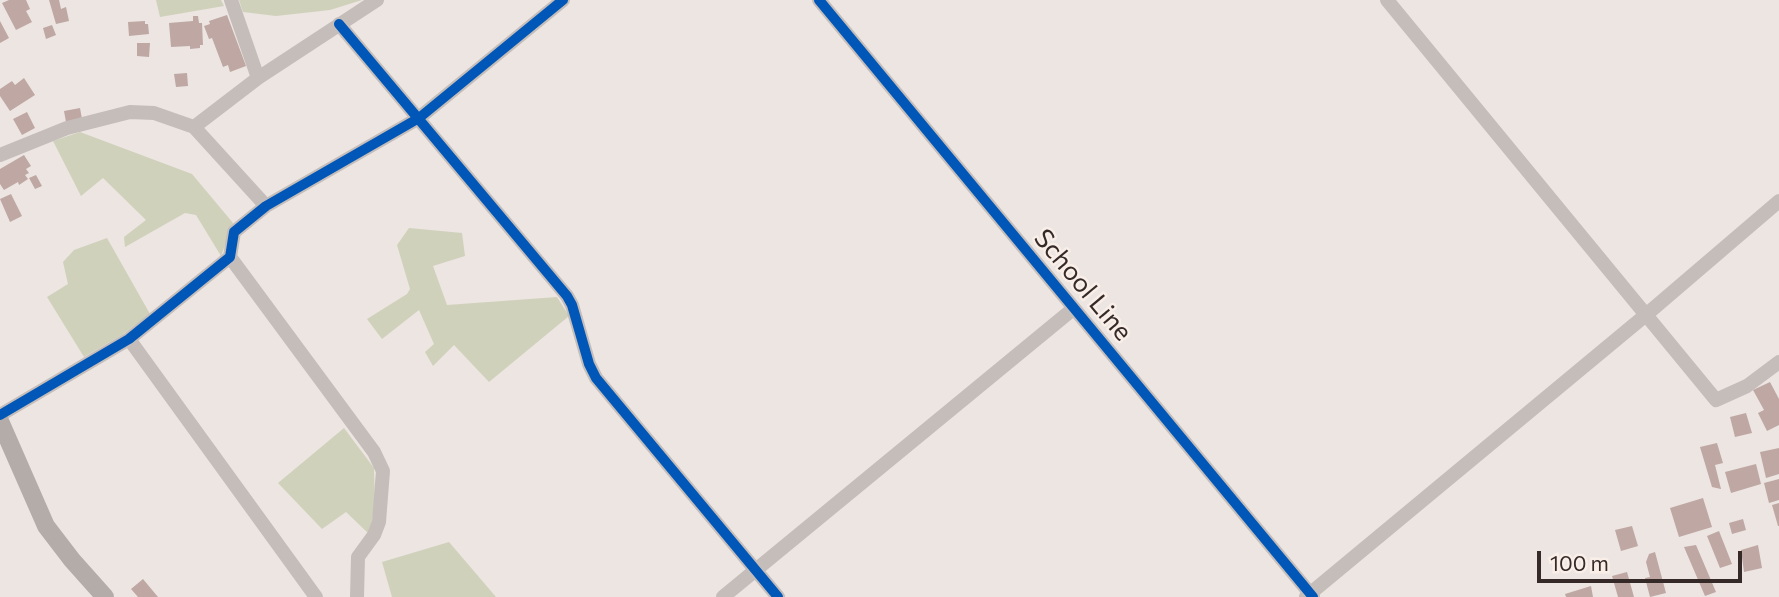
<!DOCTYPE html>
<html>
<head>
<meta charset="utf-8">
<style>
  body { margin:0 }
  #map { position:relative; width:1779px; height:597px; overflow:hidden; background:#ece5e1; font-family:Commissioner,sans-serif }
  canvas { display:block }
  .scale { position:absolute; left:1537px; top:551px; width:205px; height:32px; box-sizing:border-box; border:4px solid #362a28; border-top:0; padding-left:9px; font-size:21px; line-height:24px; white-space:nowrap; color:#362a28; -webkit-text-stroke:5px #f9efe8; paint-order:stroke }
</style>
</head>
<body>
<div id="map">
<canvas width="1779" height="597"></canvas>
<div class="scale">100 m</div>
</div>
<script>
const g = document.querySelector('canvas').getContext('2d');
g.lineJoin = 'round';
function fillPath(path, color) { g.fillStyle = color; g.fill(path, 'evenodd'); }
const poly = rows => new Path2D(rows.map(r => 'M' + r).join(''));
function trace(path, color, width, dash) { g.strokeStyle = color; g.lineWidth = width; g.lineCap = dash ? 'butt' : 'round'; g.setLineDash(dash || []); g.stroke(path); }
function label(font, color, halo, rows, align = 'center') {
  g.font = font + ' Commissioner,sans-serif'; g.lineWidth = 5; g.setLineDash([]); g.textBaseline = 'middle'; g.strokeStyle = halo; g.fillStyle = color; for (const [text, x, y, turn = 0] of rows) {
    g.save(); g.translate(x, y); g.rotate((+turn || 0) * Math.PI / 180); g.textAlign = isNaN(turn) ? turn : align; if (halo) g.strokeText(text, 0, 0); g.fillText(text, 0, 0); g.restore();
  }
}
fillPath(poly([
  [156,0,221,0,224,6,160,17],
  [239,0,362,0,330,10,276,16,243,12],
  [80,132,192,174,233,223,221,256,196,215,185,213,125,247,124,237,146,220,103,178,81,196,53,141],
  [409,228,462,233,465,256,433,266,447,305,557,297,569,316,489,382,454,345,433,366,425,352,434,344,419,310,382,339,367,319,407,294,410,289,397,245],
  [107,238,150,314,122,335,84,357,47,297,68,284,63,262,74,250],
  [344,428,374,468,375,507,369,534,346,512,322,529,278,483],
  [449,542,496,597,392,597,382,562]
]), '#d0d1bb');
fillPath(poly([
  [9,0,26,0,30,9,26,11,32,22,16,30,2,3],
  [49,0,59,0,61,9,66,7,69,21,56,24],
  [227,15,246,66,230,72,228,65,223,67,212,38,209,39,204,26,210,24,209,21],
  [193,16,198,16,199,23,202,23,203,45,200,45,200,48,190,49,190,46,171,47,169,23,193,21],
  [0,21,9,38,0,43],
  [145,21,145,24,148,24,149,34,129,36,128,22],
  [52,25,56,35,46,39,43,28],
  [137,43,150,43,149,57,137,56],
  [187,73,188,86,176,87,174,74],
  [24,78,35,95,10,111,0,96,0,89,12,81,15,85],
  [80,108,82,119,66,122,64,111],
  [27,112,35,128,22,135,13,119],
  [24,155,31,166,26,169,29,173,25,175,28,179,19,185,18,182,4,190,0,184,0,169],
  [36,175,42,186,35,189,29,178],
  [11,194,22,216,10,222,0,199],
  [1770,382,1779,399,1779,425,1767,431,1758,413,1764,410,1753,390],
  [1746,413,1752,433,1735,437,1730,417],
  [1717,443,1723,463,1715,465,1721,489,1712,487,1700,447],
  [1779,448,1779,474,1766,478,1760,452],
  [1756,464,1761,484,1731,493,1725,472],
  [1779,479,1779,500,1769,503,1764,483],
  [1703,498,1712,527,1679,537,1670,508],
  [1779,503,1779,526,1778,526,1772,505],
  [1743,519,1746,530,1732,534,1729,523],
  [1632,526,1638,546,1621,551,1615,530],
  [1719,531,1732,564,1720,568,1707,536],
  [1696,545,1716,592,1705,596,1684,547],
  [1758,545,1762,568,1744,572,1741,550],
  [1655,552,1666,593,1650,597,1645,578,1650,577,1646,562,1649,554],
  [1627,572,1634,597,1618,597,1612,576],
  [143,579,158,597,138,597,131,589],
  [1591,586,1593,597,1566,597,1565,594]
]), '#bfa7a3');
trace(poly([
  [819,0,1313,597],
  [1387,0,1716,400,1747,386,1779,362],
  [339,24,567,296,572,305,589,364,596,378,778,597],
  [258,78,377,0],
  [194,127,258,78,231,0],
  [0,155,67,128,130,112,154,113,194,127,266,206],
  [230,257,374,452,383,471,379,522,374,535,358,557,357,597],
  [129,339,316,597],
  [0,415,129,339,230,257,234,232,266,206,419,118,563,0],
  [723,597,1073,309],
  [1306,597,1647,314,1779,201]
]), '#c5bdba', 14);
trace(poly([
  [0,421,46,526,72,560,105,597]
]), '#b4aca9', 18);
trace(poly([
  [819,0,1313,597],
  [339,24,567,296,572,305,589,364,596,378,778,597],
  [0,415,129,339,230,257,234,232,266,206,419,118,563,0]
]), '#0057b8', 10);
label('26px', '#362a28', '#f9efe8', [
  ["School Line",1083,285,50]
]);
</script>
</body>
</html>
